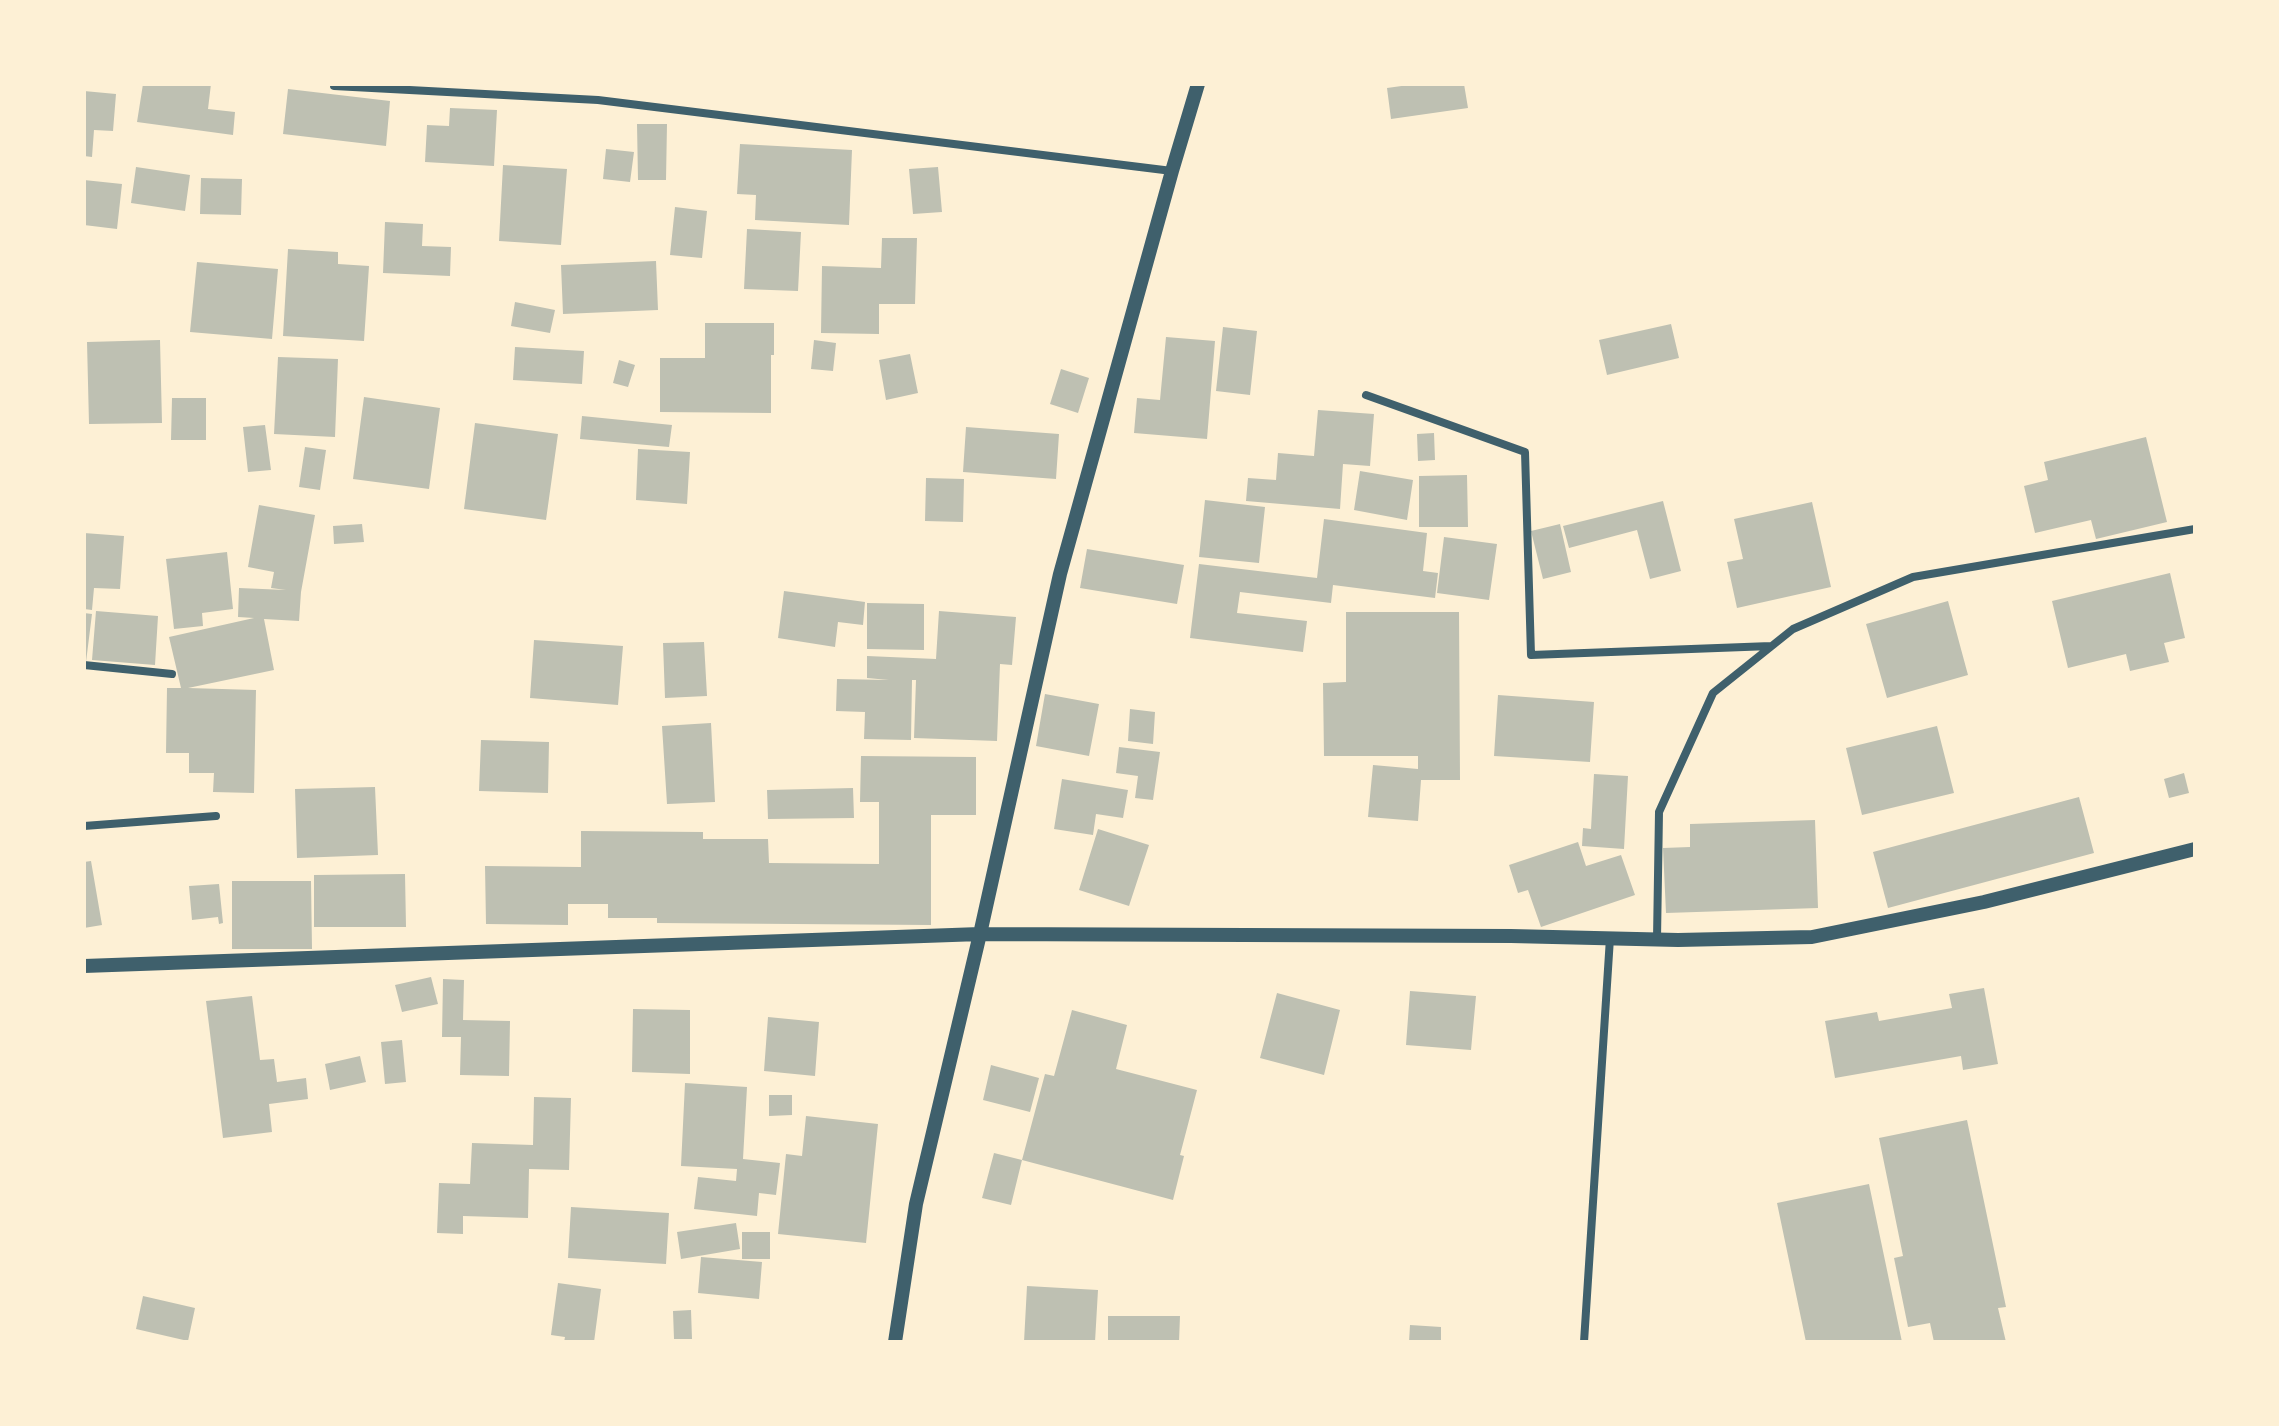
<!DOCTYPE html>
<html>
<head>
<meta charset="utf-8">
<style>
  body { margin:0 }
  #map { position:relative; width:2279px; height:1426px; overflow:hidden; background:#fdf0d5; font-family:Spectral,serif }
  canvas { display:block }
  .frame { position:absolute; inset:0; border:86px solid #fdf0d5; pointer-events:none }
</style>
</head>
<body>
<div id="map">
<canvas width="2279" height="1426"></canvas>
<div class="frame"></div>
</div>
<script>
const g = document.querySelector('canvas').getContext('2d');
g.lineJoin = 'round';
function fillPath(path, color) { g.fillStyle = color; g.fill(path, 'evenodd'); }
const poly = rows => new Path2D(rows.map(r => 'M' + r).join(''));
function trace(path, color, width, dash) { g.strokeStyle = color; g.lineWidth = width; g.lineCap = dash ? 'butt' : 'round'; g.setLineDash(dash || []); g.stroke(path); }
fillPath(poly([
  [143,84,211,84,208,109,235,112,233,135,137,122],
  [1416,84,1464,84,1468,108,1391,119,1387,88],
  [288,89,390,101,386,146,283,134],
  [84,91,116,94,113,131,94,130,92,157,84,156],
  [450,108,497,110,494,166,425,162,427,125,449,126],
  [637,124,667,124,666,180,638,180],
  [740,144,852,150,849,225,755,220,756,195,737,194],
  [606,149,634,152,630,182,603,179],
  [503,165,567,169,561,245,499,241],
  [136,167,190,175,185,211,131,203],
  [938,167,942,212,913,214,909,169],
  [201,178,242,179,241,215,200,214],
  [84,180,122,184,117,229,84,225],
  [675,207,707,211,702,258,670,255],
  [385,222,423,224,422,246,451,247,450,276,383,273],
  [747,229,801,232,798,291,744,289],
  [882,238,917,238,915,304,879,304,879,334,821,333,822,266,881,268],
  [288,249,338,252,338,264,369,266,364,341,283,336],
  [656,261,658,310,563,314,561,265],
  [197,262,278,269,272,339,190,332],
  [515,302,555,310,550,333,511,326],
  [705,323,774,323,774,355,771,355,771,413,660,412,660,358,705,358],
  [1671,324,1679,358,1607,375,1599,340],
  [1223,327,1257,331,1250,395,1216,391],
  [1166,337,1215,341,1207,439,1134,433,1137,398,1160,400],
  [160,340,162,423,89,424,87,342],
  [814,340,836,343,833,371,811,369],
  [515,347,584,351,582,384,513,380],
  [910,354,918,393,886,400,879,360],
  [278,357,338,359,335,437,274,434],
  [619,360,635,365,628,387,613,383],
  [1061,369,1089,378,1078,413,1050,404],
  [364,397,440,408,429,489,353,479],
  [172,398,206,398,206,440,171,440],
  [1318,410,1374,414,1370,466,1343,464,1340,509,1246,501,1248,478,1276,480,1278,453,1314,456],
  [582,416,672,425,669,447,580,439],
  [475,423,558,434,546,520,464,509],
  [265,425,271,470,248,472,243,427],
  [966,427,1059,434,1056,479,963,472],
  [1434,433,1435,460,1418,461,1417,434],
  [2146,437,2167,522,2096,539,2091,520,2035,533,2024,486,2048,480,2044,462],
  [305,447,326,450,320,490,299,487],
  [638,449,690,452,687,504,636,500],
  [1360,471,1413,480,1407,520,1354,510],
  [1467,475,1468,527,1419,527,1419,476],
  [926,478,964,479,963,522,925,521],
  [1205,500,1265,507,1259,563,1199,557],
  [1663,501,1681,571,1650,579,1637,530,1569,548,1563,526],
  [1812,502,1831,587,1737,608,1727,562,1743,559,1734,519],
  [259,505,315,515,301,592,299,621,264,619,274,670,188,688,256,690,254,793,213,792,214,773,189,773,189,753,166,753,167,688,181,688,169,637,254,618,238,617,239,588,286,590,271,588,274,572,248,567],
  [1324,519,1427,533,1423,571,1438,573,1435,598,1333,585,1331,603,1240,592,1237,613,1307,621,1303,652,1190,638,1199,564,1317,578],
  [362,524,364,542,334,544,333,526],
  [1560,524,1571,572,1543,579,1531,531],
  [84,533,124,536,120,589,94,588,92,610,84,609],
  [1444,537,1497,544,1489,600,1437,593],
  [1087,549,1184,565,1177,604,1080,588],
  [227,552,233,609,202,613,203,626,174,629,166,559],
  [2170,573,2185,638,2164,643,2169,662,2130,671,2126,654,2068,668,2052,601],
  [784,591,865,602,863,625,838,622,835,647,778,638],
  [1948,601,1968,675,1887,698,1866,624],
  [867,603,924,604,924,650,867,649],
  [96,611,158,616,155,665,92,660],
  [939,611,1016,617,1012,665,1000,664,997,741,914,738,916,680,912,680,911,740,864,739,865,712,836,711,837,679,889,680,867,678,867,656,936,659],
  [1346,612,1459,612,1460,780,1421,780,1418,821,1368,817,1373,765,1418,769,1418,756,1324,756,1323,683,1346,682],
  [84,613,92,614,86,662,84,662],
  [534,640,623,646,618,705,530,698],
  [704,642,707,696,665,698,663,643],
  [1045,694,1099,704,1089,756,1036,746],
  [1498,695,1594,702,1590,762,1494,756],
  [1130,709,1155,712,1153,744,1128,741],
  [711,723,715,802,667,804,662,726],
  [1937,726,1954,793,1862,815,1846,748],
  [481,740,549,742,548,793,479,791],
  [1119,747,1160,752,1153,800,1135,798,1138,776,1116,773],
  [861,756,976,757,976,815,931,815,931,925,657,923,657,918,608,918,608,904,568,904,568,925,486,924,485,866,581,867,581,831,703,832,703,839,768,839,769,863,879,864,879,802,860,802],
  [2184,773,2189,793,2169,798,2164,779],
  [1594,774,1628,776,1624,849,1582,846,1583,828,1591,829],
  [1062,779,1128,790,1123,818,1096,814,1093,835,1054,829],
  [375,787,378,855,297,858,295,789],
  [853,788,854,818,768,819,767,790],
  [2079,797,2094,853,1888,908,1873,852],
  [1815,820,1818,908,1666,913,1663,848,1690,847,1690,824],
  [1098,829,1149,845,1129,906,1079,890],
  [1578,842,1586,866,1621,855,1635,895,1541,927,1528,890,1518,893,1509,865],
  [91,861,102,925,84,928,84,862],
  [405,874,406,927,314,927,314,875],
  [232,881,311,881,312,949,232,949],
  [219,884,223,923,219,924,218,917,192,920,189,886],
  [431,977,438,1004,402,1012,395,985],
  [443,979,464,980,463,1020,510,1021,509,1076,460,1075,461,1037,442,1037],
  [1984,988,1998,1064,1963,1070,1961,1056,1835,1078,1825,1021,1877,1012,1879,1021,1952,1008,1949,994],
  [1410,991,1476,996,1471,1050,1406,1045],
  [1277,993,1340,1010,1324,1075,1260,1058],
  [252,996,260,1060,274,1059,277,1082,306,1078,308,1099,269,1104,272,1132,223,1138,206,1001],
  [633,1009,690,1010,690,1074,632,1072],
  [1072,1010,1127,1025,1116,1069,1197,1090,1180,1155,1184,1156,1173,1200,1022,1160,1045,1074,1054,1076],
  [768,1017,819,1022,815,1076,764,1071],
  [402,1040,406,1082,385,1084,381,1042],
  [360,1056,366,1082,330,1090,325,1064],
  [991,1065,1039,1078,1030,1112,983,1100],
  [685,1083,747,1087,743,1159,780,1163,776,1195,759,1193,757,1216,694,1209,698,1177,736,1181,737,1169,681,1166],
  [769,1095,792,1095,792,1115,769,1116],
  [534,1097,571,1098,569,1170,529,1169,528,1218,463,1216,463,1234,437,1233,439,1183,470,1184,472,1143,533,1145],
  [806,1116,878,1124,866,1243,778,1234,786,1154,802,1156],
  [1967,1120,2006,1307,1998,1308,2006,1342,1934,1342,1930,1323,1908,1327,1894,1258,1903,1256,1879,1138],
  [994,1153,1022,1160,1011,1205,982,1198],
  [1869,1184,1902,1342,1806,1342,1777,1203],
  [571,1207,669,1213,666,1264,568,1258],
  [736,1223,740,1249,681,1259,677,1232],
  [742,1232,770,1232,770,1259,742,1259],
  [701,1257,762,1262,759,1299,698,1293],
  [558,1283,601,1289,594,1342,564,1342,565,1337,551,1335],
  [1027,1286,1098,1290,1095,1342,1024,1342],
  [143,1296,195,1308,188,1341,136,1329],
  [691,1310,692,1339,674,1339,673,1311],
  [1108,1316,1180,1316,1179,1342,1108,1342],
  [1410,1325,1441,1327,1441,1342,1409,1342]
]), '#bec0b2');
trace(poly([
  [334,86,598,100,1172,171],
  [1366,395,1525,452,1531,655,1771,646],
  [84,665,172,674],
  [84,826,216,816],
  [1657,939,1659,812,1713,693,1793,629,1913,577,2195,529],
  [1584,1342,1610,938]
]), '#3f606c', 8);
trace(poly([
  [84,966,980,934,1511,936,1678,940,1812,937,1984,902,2195,849],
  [895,1342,916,1204,980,934,1060,574,1172,171,1198,84]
]), '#3f606c', 14);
</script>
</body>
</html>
